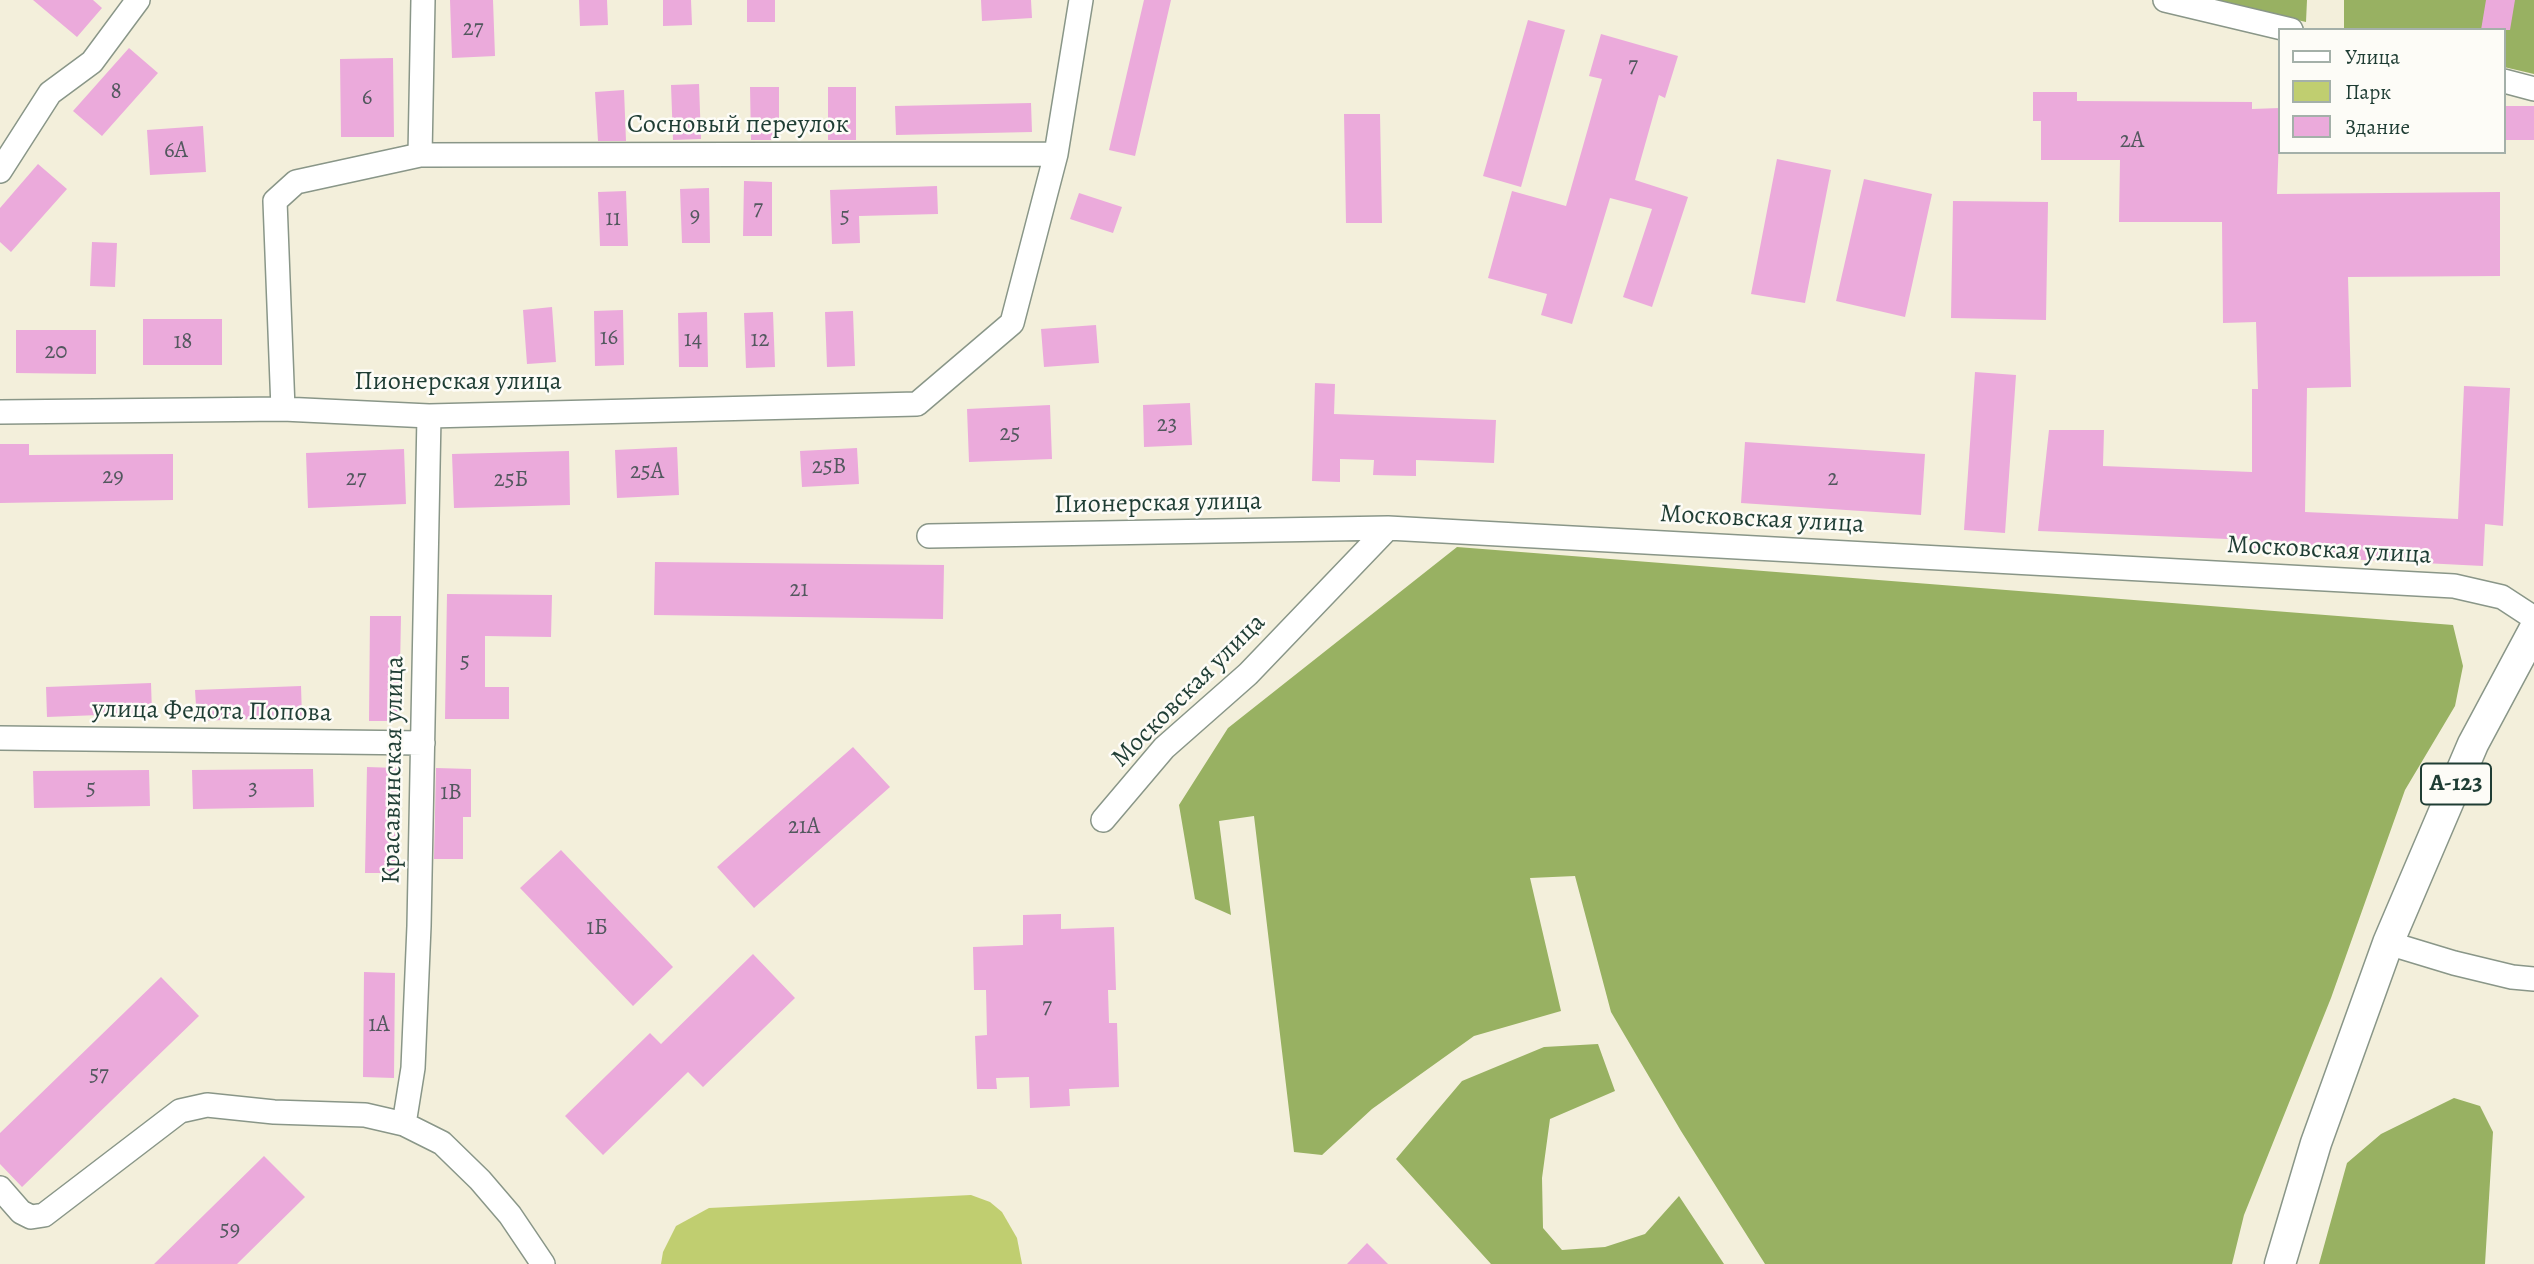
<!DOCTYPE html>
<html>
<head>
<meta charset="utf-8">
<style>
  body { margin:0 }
  #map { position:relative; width:2534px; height:1264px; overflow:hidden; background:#f3efdb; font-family:Alegreya,serif }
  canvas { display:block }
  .legend { position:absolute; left:2278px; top:28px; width:228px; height:126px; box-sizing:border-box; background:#fdfcf7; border:2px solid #a4b0a9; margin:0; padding:9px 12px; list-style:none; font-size:21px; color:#1f3d34 }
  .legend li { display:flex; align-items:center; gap:14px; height:35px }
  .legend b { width:35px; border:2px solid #a4b0a9 }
</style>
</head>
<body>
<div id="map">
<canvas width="2534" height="1264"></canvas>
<ul class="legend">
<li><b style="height:9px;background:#fff"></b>Улица</li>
<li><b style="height:19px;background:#c0ce70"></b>Парк</li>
<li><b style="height:19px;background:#ebaadb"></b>Здание</li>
</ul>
</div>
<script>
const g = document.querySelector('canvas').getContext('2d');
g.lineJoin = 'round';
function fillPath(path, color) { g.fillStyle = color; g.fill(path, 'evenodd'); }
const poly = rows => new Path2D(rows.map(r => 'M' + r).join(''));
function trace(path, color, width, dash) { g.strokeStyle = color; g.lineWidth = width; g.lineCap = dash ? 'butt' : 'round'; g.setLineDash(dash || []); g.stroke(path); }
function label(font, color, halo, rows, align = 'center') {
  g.font = font + ' Alegreya,serif'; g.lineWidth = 5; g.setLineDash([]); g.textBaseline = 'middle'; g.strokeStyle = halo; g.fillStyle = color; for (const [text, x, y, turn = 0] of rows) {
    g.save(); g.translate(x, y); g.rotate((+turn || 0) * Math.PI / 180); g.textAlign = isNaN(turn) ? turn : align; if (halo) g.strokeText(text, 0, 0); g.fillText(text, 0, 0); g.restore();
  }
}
fillPath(poly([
  [971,1195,990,1202,1002,1212,1017,1238,1022,1264,661,1264,663,1252,676,1226,709,1208]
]), '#c0ce70');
fillPath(poly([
  [2208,0,2307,0,2306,22],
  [2344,0,2534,0,2534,74,2504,67,2504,30,2351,30,2344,28],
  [1457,547,2453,625,2463,666,2455,706,2405,790,2331,998,2244,1215,2232,1264,1765,1264,1681,1131,1611,1012,1575,876,1530,878,1561,1011,1474,1036,1372,1109,1322,1155,1294,1152,1254,816,1219,821,1231,915,1195,899,1179,805,1228,728],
  [1598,1044,1615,1091,1550,1119,1542,1178,1543,1228,1562,1250,1605,1247,1645,1234,1679,1196,1724,1264,1491,1264,1396,1159,1462,1081,1544,1047],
  [2454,1098,2480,1106,2493,1132,2485,1264,2319,1264,2347,1163,2381,1134]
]), '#98b162');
fillPath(poly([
  [33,0,93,0,102,8,77,37],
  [450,0,493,0,495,56,452,58],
  [579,0,607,0,608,25,580,26],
  [663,0,691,0,692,25,663,26],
  [747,0,775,0,775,22,747,22],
  [981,0,1031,0,1032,18,982,21],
  [1144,0,1171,0,1135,156,1109,150],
  [2486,0,2515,0,2510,30,2481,30],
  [1528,20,1565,30,1521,187,1483,176],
  [1601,34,1678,56,1665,98,1659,95,1635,180,1688,197,1652,307,1623,297,1652,209,1610,198,1572,324,1541,315,1547,294,1488,278,1512,191,1566,206,1602,79,1589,76],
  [129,48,158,73,102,136,73,111],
  [393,58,394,137,341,137,340,59],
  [699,84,701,139,673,140,671,85],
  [750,87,779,87,779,140,751,140],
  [828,87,856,87,856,140,828,140],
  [624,90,626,141,598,141,595,92],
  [2033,92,2077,92,2077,101,2252,102,2252,109,2280,108,2277,194,2500,192,2500,276,2348,277,2351,387,2307,388,2305,512,2458,519,2464,386,2510,388,2503,526,2485,524,2483,566,2324,558,2324,549,2251,548,2251,540,2038,531,2049,430,2104,430,2103,466,2252,472,2252,389,2258,389,2256,322,2223,323,2222,222,2119,222,2120,160,2041,160,2041,121,2033,121],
  [1031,103,1032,132,896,135,895,106],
  [2504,106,2534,106,2534,140,2504,140],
  [1344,114,1380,114,1382,223,1346,223],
  [203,126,206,172,150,175,147,130],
  [1777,159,1831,170,1805,303,1751,294],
  [38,164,67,189,11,252,0,242,0,208],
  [1864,179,1932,194,1905,317,1836,301],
  [744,181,772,182,772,236,743,236],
  [937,186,938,214,859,216,860,243,832,244,830,190],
  [709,188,710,243,682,243,680,189],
  [626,191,628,246,600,246,598,192],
  [1079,193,1122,207,1113,233,1070,219],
  [1953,201,2048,202,2046,320,1951,318],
  [92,242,117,243,115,287,90,286],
  [552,307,556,362,527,364,523,310],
  [623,310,624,365,595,366,594,311],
  [853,311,855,366,827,367,825,312],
  [707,312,708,367,679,367,678,313],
  [773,312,775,367,746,368,744,313],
  [143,319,222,319,222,365,143,365],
  [1096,325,1099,363,1044,367,1041,329],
  [16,330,96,330,96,374,16,373],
  [1975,372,2016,375,2005,533,1964,530],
  [1315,383,1335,384,1334,414,1496,420,1494,463,1416,460,1416,476,1373,475,1374,460,1340,459,1340,482,1312,481],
  [1190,403,1192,445,1144,447,1143,405],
  [1050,405,1052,459,969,462,967,409],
  [1745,442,1925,454,1921,515,1741,503],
  [0,444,29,444,29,455,173,454,173,500,0,503],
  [677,447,679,495,617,498,615,450],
  [857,448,859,484,802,487,800,451],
  [404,449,406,504,308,508,306,453],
  [569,451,570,505,454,508,452,454],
  [655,562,944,565,943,619,654,615],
  [447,594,552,595,551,637,485,636,485,687,509,687,509,719,445,719],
  [370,616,401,616,399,721,369,721],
  [151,683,152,713,47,717,46,687],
  [301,686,302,717,197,721,195,690],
  [853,747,890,787,754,908,717,867],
  [367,767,397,768,396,873,365,873],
  [436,768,471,769,471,817,463,817,463,859,434,859],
  [313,769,314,807,193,809,192,770],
  [149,770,150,806,34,808,33,771],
  [561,850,673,967,633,1006,520,888],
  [1061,914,1061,929,1114,927,1116,990,1108,990,1109,1023,1117,1023,1119,1087,1069,1089,1070,1106,1030,1108,1029,1077,996,1078,997,1089,977,1089,975,1036,987,1035,986,990,974,990,973,947,1023,945,1023,915],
  [753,954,795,998,703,1087,688,1072,603,1155,565,1116,650,1033,661,1044],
  [364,972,395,973,394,1078,363,1077],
  [161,977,199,1016,22,1187,0,1164,0,1133],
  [264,1156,305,1197,237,1264,154,1264],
  [1367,1243,1388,1264,1347,1264]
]), '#ebaadb');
const minor = poly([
  [2165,0,2291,30],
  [2504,81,2534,89],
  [420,155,1056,154],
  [0,171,50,93,92,62,138,0],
  [283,409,275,201,296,182,420,155,423,0],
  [0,412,283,409,429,416,917,404,1012,323,1056,154,1081,0],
  [929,536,1388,528],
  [0,738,423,743],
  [1103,820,1164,748,1248,674,1388,528,2454,586,2502,597,2534,618],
  [2388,943,2454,963,2512,977,2534,979],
  [404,1124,413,1068,419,926,429,416],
  [0,1188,21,1212,31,1217,44,1215,180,1111,207,1105,274,1112,365,1115,404,1124,442,1143,480,1180,510,1215,543,1264]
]);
const major = poly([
  [2280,1264,2316,1143,2388,943,2473,744,2534,630]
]);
trace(minor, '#899688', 26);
trace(major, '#899688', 33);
trace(minor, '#fff', 23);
trace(major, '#fff', 30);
label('23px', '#52585e', null, [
  ["27",473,29],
  ["7",1633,66],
  ["8",116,92],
  ["6",367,98],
  ["2А",2132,141],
  ["6А",176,151],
  ["7",758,209],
  ["9",695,216],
  ["5",845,217],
  ["11",613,219],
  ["16",609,338],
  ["14",693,340],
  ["12",760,340],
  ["18",183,342],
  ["20",56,352],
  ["23",1167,425],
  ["25",1010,434],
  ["25В",829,467],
  ["25А",647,472],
  ["29",113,477],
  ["27",356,479],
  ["2",1833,479],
  ["25Б",511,480],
  ["21",799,590],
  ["5",465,662],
  ["5",91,789],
  ["3",253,789],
  ["1В",451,793],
  ["21А",804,827],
  ["1Б",597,928],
  ["7",1047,1007],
  ["1А",379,1025],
  ["57",99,1075],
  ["59",230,1230]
]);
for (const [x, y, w] of [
  [2456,784,70]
]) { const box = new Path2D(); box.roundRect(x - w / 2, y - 20.5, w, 41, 5); g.fillStyle = '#fdfcf7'; g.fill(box); trace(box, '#1f3d34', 2); }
label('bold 24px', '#1f3d34', null, [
  ["А-123",2456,784]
]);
label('26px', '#1f3d34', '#fdfcf7', [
  ["Сосновый переулок",738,126],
  ["Пионерская улица",458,383],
  ["Пионерская улица",1158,504,-1],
  ["Московская улица",1762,520,3],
  ["Московская улица",2329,551,3],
  ["Московская улица",1189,691,-45],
  ["улица Федота Попова",212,712,1],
  ["Красавинская улица",394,770,-89]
]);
</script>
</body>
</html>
